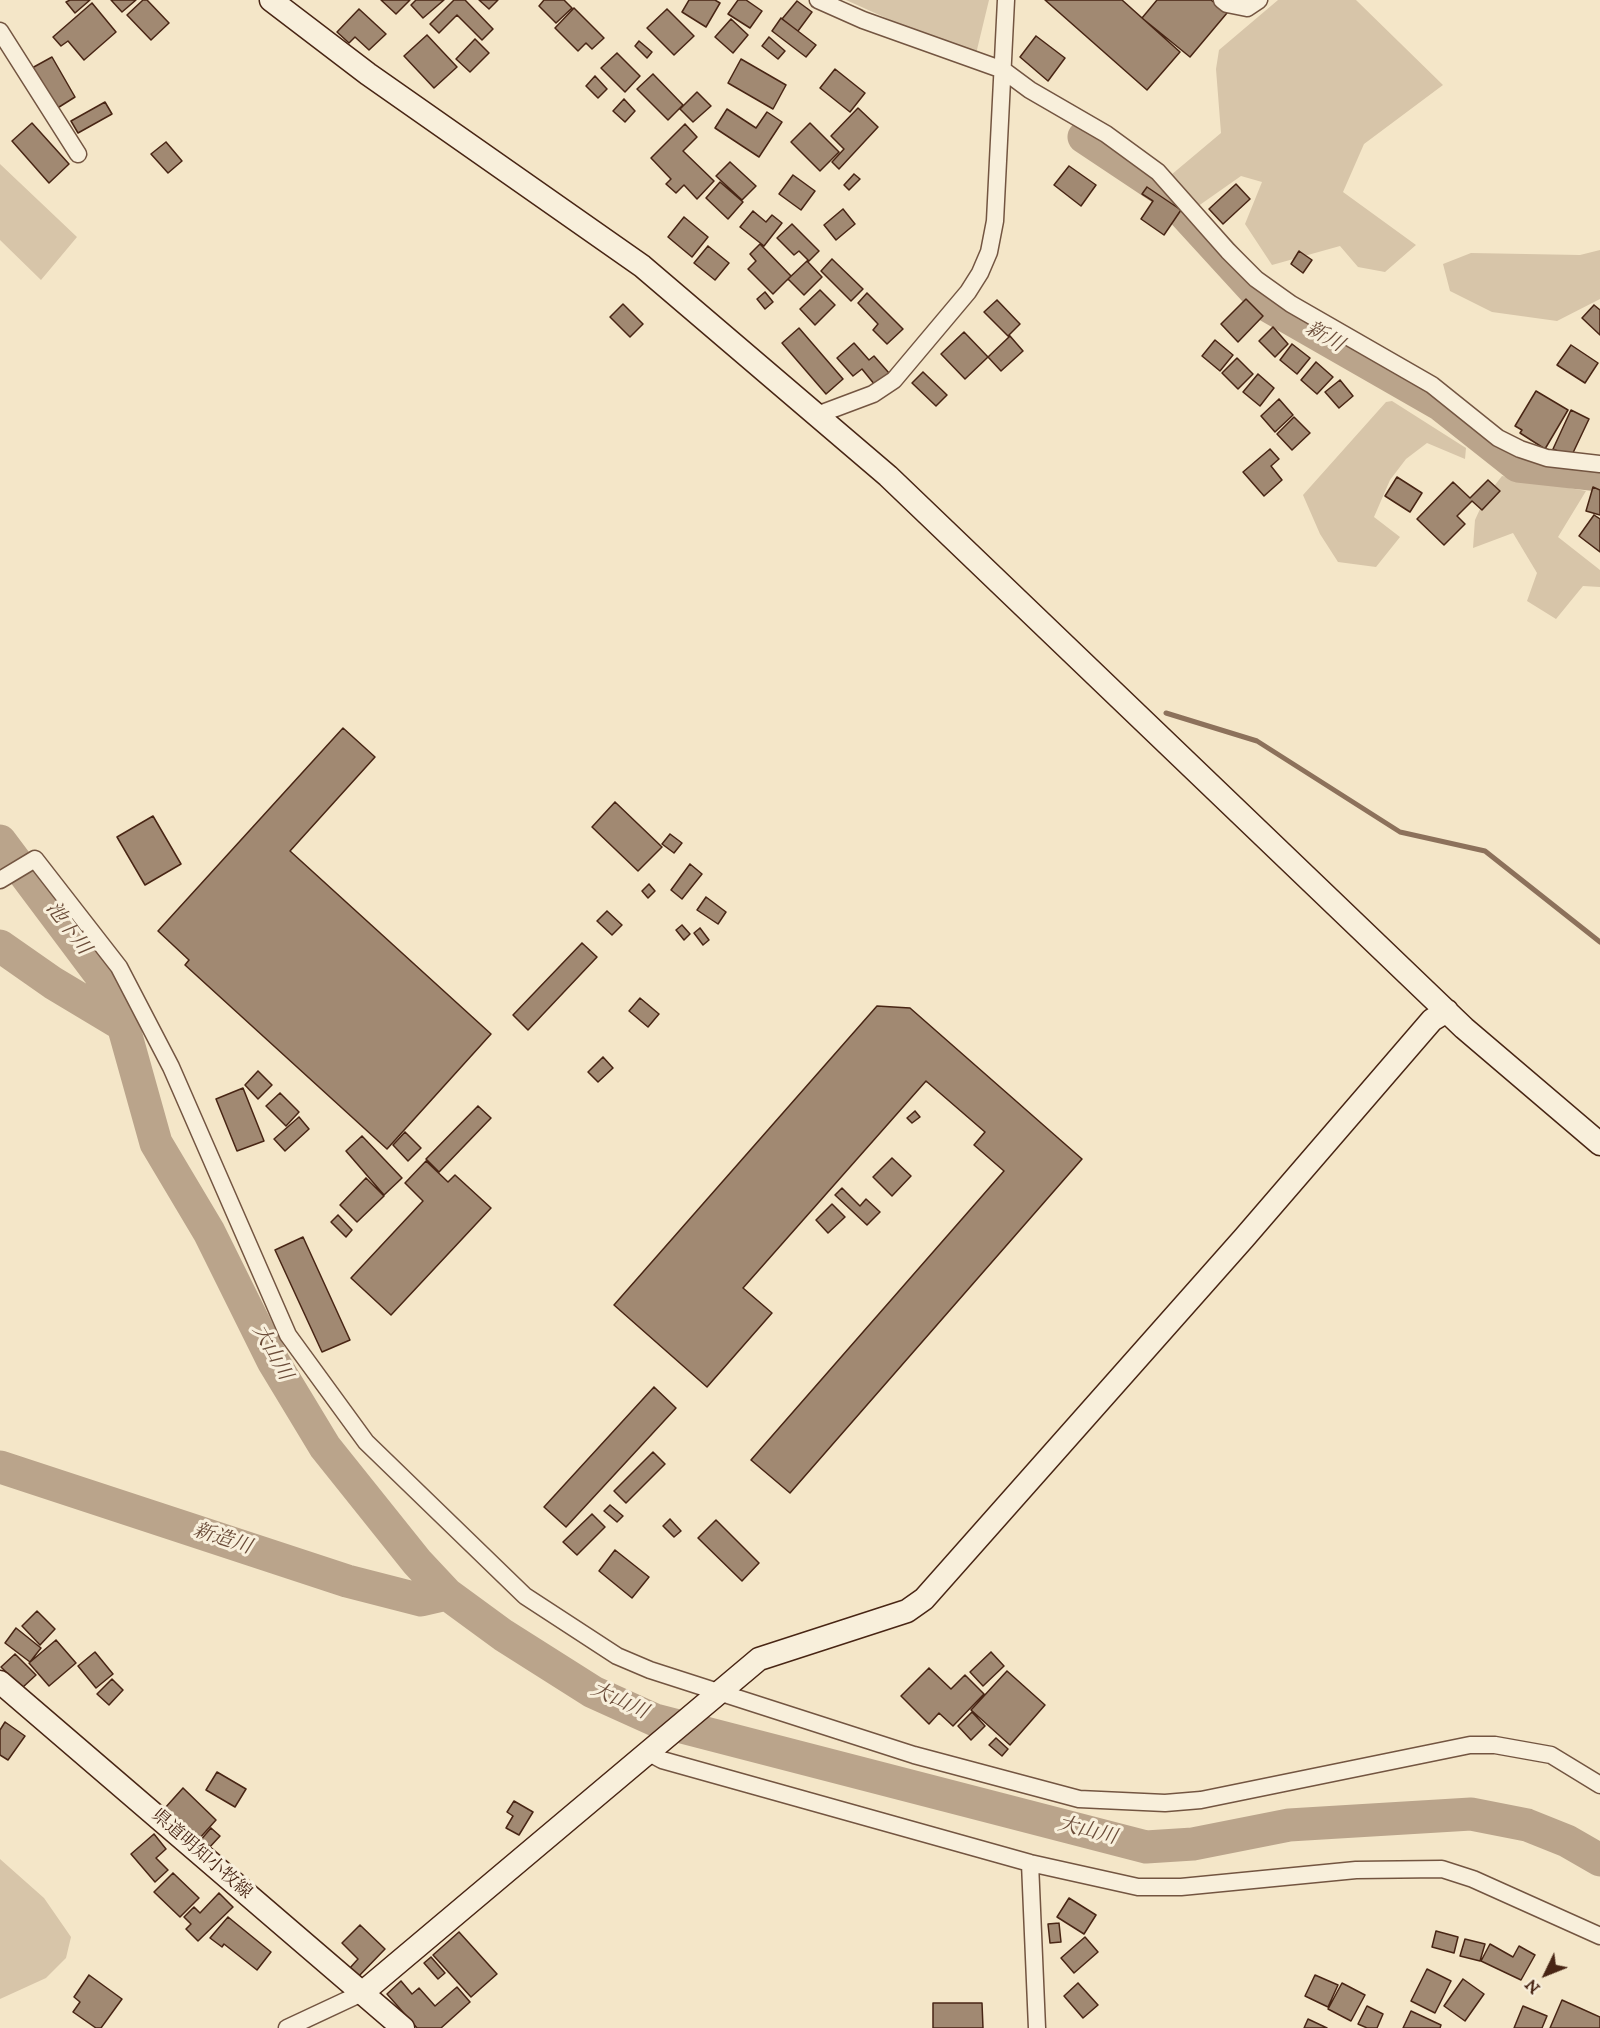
<!DOCTYPE html>
<html>
<head>
<meta charset="utf-8">
<style>
  body { margin:0 }
  #map { position:relative; width:1600px; height:2028px; overflow:hidden; background:#f4e6c8; font-family:"IM FELL DW Pica",serif }
  canvas { display:block }
  .north { position:absolute; left:1516px; top:1944px; width:60px; height:60px; -webkit-text-stroke:4px #f8efdb; paint-order:stroke; rotate:227deg; font-size:16px; font-weight:700; line-height:24px; text-align:center; color:#482514 }
  .north::after { content:''; display:block; margin:auto; width:21px; height:27px; background:#482514; clip-path:polygon(50% 0,100% 100%,50% 72%,0 100%) }
</style>
</head>
<body>
<div id="map">
<canvas width="1600" height="2028"></canvas>
<div class="north">N</div>
</div>
<script>
const g = document.querySelector('canvas').getContext('2d');
g.lineJoin = 'round';
function fillPath(path, color) { g.fillStyle = color; g.fill(path, 'evenodd'); }
const poly = rows => new Path2D(rows.map(r => 'M' + r).join(''));
function trace(path, color, width, dash) { g.strokeStyle = color; g.lineWidth = width; g.lineCap = dash ? 'butt' : 'round'; g.setLineDash(dash || []); g.stroke(path); }
function label(font, color, halo, rows, align = 'center') {
  g.font = font + ' "IM FELL DW Pica","Noto Serif JP",serif'; g.lineWidth = 6; g.setLineDash([]); g.textBaseline = 'middle'; g.strokeStyle = halo; g.fillStyle = color; for (const [text, x, y, turn = 0] of rows) {
    g.save(); g.translate(x, y); g.rotate((+turn || 0) * Math.PI / 180); g.textAlign = isNaN(turn) ? turn : align; if (halo) g.strokeText(text, 0, 0); g.fillText(text, 0, 0); g.restore();
  }
}
fillPath(poly([
  [846,0,989,0,975,58],
  [1278,0,1356,0,1443,85,1364,144,1343,192,1416,245,1385,272,1358,267,1340,246,1272,265,1245,224,1262,182,1241,176,1194,209,1171,175,1221,133,1216,69,1219,50],
  [0,164,77,237,41,280,0,240],
  [1600,250,1600,299,1557,321,1492,312,1450,291,1443,264,1471,253,1580,255],
  [1392,401,1466,448,1465,459,1427,443,1406,459,1390,480,1374,517,1400,537,1376,567,1338,562,1320,534,1303,495,1386,402],
  [1502,476,1586,491,1558,537,1600,570,1600,587,1583,586,1556,619,1527,601,1537,573,1513,533,1473,548,1475,520,1485,498],
  [0,1859,44,1898,71,1937,66,1958,46,1978,0,1999]
]), '#d7c5a9');
trace(poly([
  [1166,713,1257,741,1400,832,1485,851,1600,942]
]), '#8c715b', 5);
trace(poly([
  [1084,137,1162,189,1270,307,1441,405,1518,466,1600,475],
  [0,841,102,977,123,1025,156,1143,209,1232,273,1361,325,1447,417,1562,447,1594,503,1635,593,1692,655,1720,1146,1847,1193,1844,1289,1825,1471,1814,1527,1825,1567,1841,1600,1860],
  [0,946,53,983,123,1025],
  [0,1467,347,1581,421,1600,447,1594]
]), '#baa48b', 33);
const building = poly([
  [70,0,90,0,75,13,66,2,70,0],
  [111,0,136,0,122,12,111,0],
  [143,0,147,0,169,23,151,40,127,15,143,0],
  [381,0,410,0,396,14,381,0],
  [416,0,444,0,423,18,411,5,416,0],
  [454,0,465,0,493,29,482,40,457,15,439,33,430,24,454,0],
  [479,0,498,0,489,9,479,0],
  [544,0,564,0,572,8,556,23,539,6,544,0],
  [689,0,715,0,720,3,706,27,682,12,689,0],
  [738,0,746,0,762,11,750,28,728,14,738,0],
  [1045,0,1122,0,1180,52,1147,90,1045,0],
  [1157,0,1211,0,1227,13,1190,57,1142,18,1157,0],
  [797,1,812,12,798,31,782,19,797,1],
  [92,3,116,32,84,60,68,41,61,46,53,37,92,3],
  [574,8,604,38,592,49,586,43,578,51,555,28,574,8],
  [359,9,386,34,369,50,355,37,349,43,337,32,359,9],
  [667,9,694,36,674,55,647,28,667,9],
  [781,18,816,45,806,57,772,31,781,18],
  [731,19,748,35,733,53,715,37,731,19],
  [427,35,457,67,434,88,404,56,427,35],
  [1036,36,1065,58,1048,81,1020,57,1036,36],
  [769,37,785,51,778,59,762,46,769,37],
  [475,39,489,53,470,72,456,59,475,39],
  [639,41,652,52,647,58,635,46,639,41],
  [617,53,640,76,625,92,601,68,617,53],
  [52,57,75,97,56,109,32,68,52,57],
  [741,59,786,85,773,109,728,83,741,59],
  [835,69,865,93,850,112,820,88,835,69],
  [653,74,683,105,668,120,637,89,653,74],
  [595,76,607,89,598,98,586,86,595,76],
  [697,92,711,106,693,122,680,109,697,92],
  [624,99,635,111,625,122,613,111,624,99],
  [105,102,112,114,78,133,71,121,105,102],
  [858,108,878,127,839,169,832,162,844,149,831,136,858,108],
  [727,109,756,128,767,112,782,122,759,157,715,128,727,109],
  [32,123,69,164,49,183,12,141,32,123],
  [810,123,839,152,820,171,791,142,810,123],
  [685,124,697,137,683,151,714,181,697,199,684,185,676,193,666,184,671,179,651,158,685,124],
  [166,142,182,161,168,173,151,154,166,142],
  [730,162,756,186,742,200,716,176,730,162],
  [1069,166,1096,185,1081,206,1054,185,1069,166],
  [854,174,860,179,849,190,844,185,854,174],
  [793,175,815,191,801,210,779,194,793,175],
  [720,182,743,202,728,219,706,198,720,182],
  [1236,184,1250,199,1223,224,1209,209,1236,184],
  [1147,187,1181,210,1164,235,1141,219,1153,201,1142,194,1147,187],
  [843,209,855,224,836,240,824,225,843,209],
  [753,211,766,222,772,215,782,223,764,246,740,227,753,211],
  [684,217,708,237,692,257,668,237,684,217],
  [792,224,819,251,809,261,799,251,794,255,777,238,792,224],
  [760,244,791,276,773,294,748,269,756,261,750,254,760,244],
  [708,246,729,263,715,280,694,263,708,246],
  [1299,251,1312,260,1303,273,1291,264,1299,251],
  [832,259,863,289,851,301,821,271,832,259],
  [807,261,822,277,804,295,788,279,807,261],
  [820,290,835,305,815,325,800,309,820,290],
  [765,292,773,302,765,309,757,299,765,292],
  [867,293,903,329,887,344,873,330,878,324,858,303,867,293],
  [1246,299,1263,316,1238,342,1221,324,1246,299],
  [997,300,1020,324,1008,336,984,312,997,300],
  [623,304,643,324,630,337,610,317,623,304],
  [1594,305,1600,310,1600,335,1582,318,1594,305],
  [1273,327,1288,344,1275,357,1259,341,1273,327],
  [799,328,843,379,826,394,782,343,799,328],
  [964,332,988,357,965,379,941,354,964,332],
  [1010,336,1023,351,1001,371,988,357,1010,336],
  [1215,340,1233,355,1220,371,1202,356,1215,340],
  [854,343,869,360,874,356,889,373,875,385,862,369,853,376,837,358,854,343],
  [1292,344,1310,358,1297,374,1280,360,1292,344],
  [1571,345,1598,363,1585,383,1557,365,1571,345],
  [1237,358,1253,374,1238,389,1222,373,1237,358],
  [1316,362,1333,377,1317,394,1301,380,1316,362],
  [923,372,947,395,936,406,912,383,923,372],
  [1258,374,1274,388,1260,406,1243,392,1258,374],
  [1340,380,1353,396,1339,408,1325,392,1340,380],
  [1536,391,1568,410,1545,449,1520,433,1522,430,1515,426,1536,391],
  [1279,399,1293,415,1275,432,1261,416,1279,399],
  [1571,410,1589,419,1571,457,1553,449,1571,410],
  [1294,417,1310,433,1292,450,1277,434,1294,417],
  [1270,449,1279,459,1271,466,1282,480,1264,496,1243,472,1270,449],
  [1397,477,1422,493,1410,512,1385,496,1397,477],
  [1488,480,1500,491,1482,510,1472,501,1457,516,1465,524,1444,545,1417,519,1453,482,1470,498,1488,480],
  [1593,487,1600,490,1600,515,1586,511,1593,487],
  [1594,515,1600,519,1600,552,1579,536,1594,515],
  [343,728,375,757,290,851,491,1034,387,1149,185,965,189,960,158,931,343,728],
  [615,802,662,847,638,871,592,827,615,802],
  [153,816,181,864,145,885,117,837,153,816],
  [670,834,682,843,674,853,662,844,670,834],
  [690,864,702,874,682,899,671,890,690,864],
  [649,884,655,891,648,898,642,891,649,884],
  [706,897,726,912,718,924,697,910,706,897],
  [607,911,622,925,612,935,597,921,607,911],
  [682,925,690,934,684,940,676,930,682,925],
  [700,928,709,940,703,945,694,933,700,928],
  [582,943,597,957,528,1030,513,1015,582,943],
  [640,998,659,1014,648,1027,629,1011,640,998],
  [877,1006,910,1008,1082,1159,790,1493,751,1460,1004,1171,974,1145,985,1132,926,1081,743,1288,772,1313,707,1387,614,1305,877,1006],
  [603,1057,613,1068,598,1082,588,1072,603,1057],
  [258,1071,272,1085,258,1099,245,1085,258,1071],
  [243,1088,264,1141,237,1151,216,1099,243,1088],
  [280,1093,299,1112,286,1126,266,1106,280,1093],
  [478,1106,491,1118,439,1172,426,1159,478,1106],
  [915,1111,920,1117,912,1123,907,1118,915,1111],
  [299,1117,309,1129,285,1151,274,1139,299,1117],
  [405,1132,421,1148,408,1161,393,1145,405,1132],
  [362,1136,402,1178,384,1195,346,1151,362,1136],
  [892,1158,911,1176,892,1196,873,1177,892,1158],
  [426,1161,448,1182,455,1175,491,1208,391,1315,351,1278,423,1201,405,1183,426,1161],
  [366,1178,384,1196,357,1222,340,1205,366,1178],
  [842,1188,860,1206,866,1199,880,1212,867,1225,835,1195,842,1188],
  [832,1204,845,1217,828,1233,816,1220,832,1204],
  [338,1215,352,1230,346,1237,331,1222,338,1215],
  [303,1237,350,1340,322,1352,275,1250,303,1237],
  [654,1387,676,1408,566,1527,544,1507,654,1387],
  [653,1452,665,1464,626,1503,614,1491,653,1452],
  [610,1505,623,1516,617,1522,604,1511,610,1505],
  [592,1514,605,1527,577,1555,563,1542,592,1514],
  [670,1519,681,1531,674,1537,663,1526,670,1519],
  [716,1520,759,1563,742,1581,698,1538,716,1520],
  [615,1550,649,1577,632,1598,599,1571,615,1550],
  [37,1611,55,1629,40,1645,22,1626,37,1611],
  [16,1628,41,1648,30,1662,5,1643,16,1628],
  [56,1640,76,1663,49,1686,29,1663,56,1640],
  [95,1652,113,1674,96,1688,78,1666,95,1652],
  [991,1652,1004,1666,983,1686,970,1672,991,1652],
  [15,1654,36,1675,22,1688,1,1667,15,1654],
  [929,1668,951,1689,965,1675,984,1694,953,1726,939,1713,929,1724,901,1696,929,1668],
  [1007,1671,1045,1705,1010,1745,971,1710,1007,1671],
  [112,1679,123,1690,109,1705,97,1694,112,1679],
  [972,1712,985,1726,971,1740,958,1726,972,1712],
  [5,1722,25,1736,8,1760,0,1755,0,1730,5,1722],
  [996,1738,1008,1749,1002,1756,989,1745,996,1738],
  [217,1772,246,1789,235,1807,206,1790,217,1772],
  [183,1788,216,1820,198,1840,165,1808,183,1788],
  [514,1801,533,1812,519,1835,506,1828,513,1816,507,1812,514,1801],
  [211,1828,220,1836,208,1849,199,1842,211,1828],
  [154,1834,166,1849,156,1858,168,1870,155,1882,131,1854,154,1834],
  [173,1873,199,1898,180,1917,154,1892,173,1873],
  [219,1893,233,1907,198,1941,186,1929,191,1924,184,1917,194,1907,200,1913,219,1893],
  [1069,1898,1096,1915,1084,1934,1057,1917,1069,1898],
  [228,1917,271,1952,257,1970,224,1944,222,1947,210,1938,228,1917],
  [1059,1923,1061,1942,1050,1943,1048,1924,1059,1923],
  [360,1925,385,1949,358,1977,349,1969,358,1959,342,1943,360,1925],
  [1436,1931,1458,1937,1454,1953,1432,1947,1436,1931],
  [459,1932,497,1974,471,1997,433,1955,459,1932],
  [1085,1937,1098,1952,1074,1973,1061,1958,1085,1937],
  [1465,1939,1485,1944,1480,1961,1460,1956,1465,1939],
  [1490,1944,1513,1957,1519,1946,1535,1955,1521,1980,1481,1961,1490,1944],
  [431,1957,445,1973,438,1979,424,1963,431,1957],
  [1427,1969,1451,1981,1435,2013,1411,2001,1427,1969],
  [89,1975,122,1999,101,2028,96,2028,73,2012,80,2002,74,1997,89,1975],
  [1315,1975,1338,1985,1328,2007,1305,1996,1315,1975],
  [1463,1979,1484,1994,1465,2021,1444,2006,1463,1979],
  [401,1981,412,1994,419,1988,435,2006,457,1987,470,2002,441,2028,417,2028,387,1994,401,1981],
  [1078,1983,1098,2005,1083,2018,1064,1996,1078,1983],
  [1342,1983,1365,1995,1351,2021,1328,2009,1342,1983],
  [1562,2000,1600,2017,1600,2028,1550,2028,1562,2000],
  [933,2003,982,2003,983,2028,933,2028,933,2003],
  [1367,2006,1383,2014,1377,2028,1367,2028,1358,2024,1367,2006],
  [1523,2006,1547,2016,1542,2028,1514,2028,1523,2006],
  [1411,2011,1441,2025,1440,2028,1403,2028,1411,2011],
  [1308,2019,1327,2028,1304,2028,1308,2019]
]);
fillPath(building, '#a18972');
trace(building, '#482514', 1.5);
const street = poly([
  [818,0,863,20,1003,70,1030,90,1106,134,1158,172,1228,251,1256,279,1291,304,1432,385,1498,438,1520,449,1547,458,1600,464],
  [1222,0,1227,4,1247,8,1259,0],
  [0,31,78,154],
  [817,415,873,394,894,380,968,292,980,273,989,252,995,221,1006,0],
  [0,880,35,859,119,967,171,1067,288,1335,366,1442,525,1596,617,1656,650,1670,914,1755,1079,1799,1165,1803,1201,1800,1470,1745,1495,1745,1551,1755,1600,1785],
  [649,1753,662,1760,1030,1863,1138,1887,1181,1887,1356,1870,1442,1869,1473,1879,1600,1936],
  [1030,1863,1037,2028],
  [287,2028,362,1993]
]);
const secondary = poly([
  [271,0,368,74,642,266,888,476,1464,1028,1600,1144],
  [0,1682,403,2028],
  [362,1993,759,1659,907,1611,924,1599,1244,1238,1432,1020,1447,1011]
]);
trace(street, '#735541', 19);
trace(secondary, '#482514', 25);
trace(street, '#f8efdb', 16);
trace(secondary, '#f8efdb', 22);
label('18px', '#482514', '#f8efdb', [
  ["県道明知小牧線",201,1855,41]
]);
label('italic 20px', '#6a4b38', '#f8efdb', [
  ["新川",1324,338,30],
  ["池下川",67,929,53],
  ["大山川",271,1353,61],
  ["新造川",222,1540,18],
  ["大山川",619,1702,25],
  ["大山川",1087,1832,14]
]);
</script>
</body>
</html>
